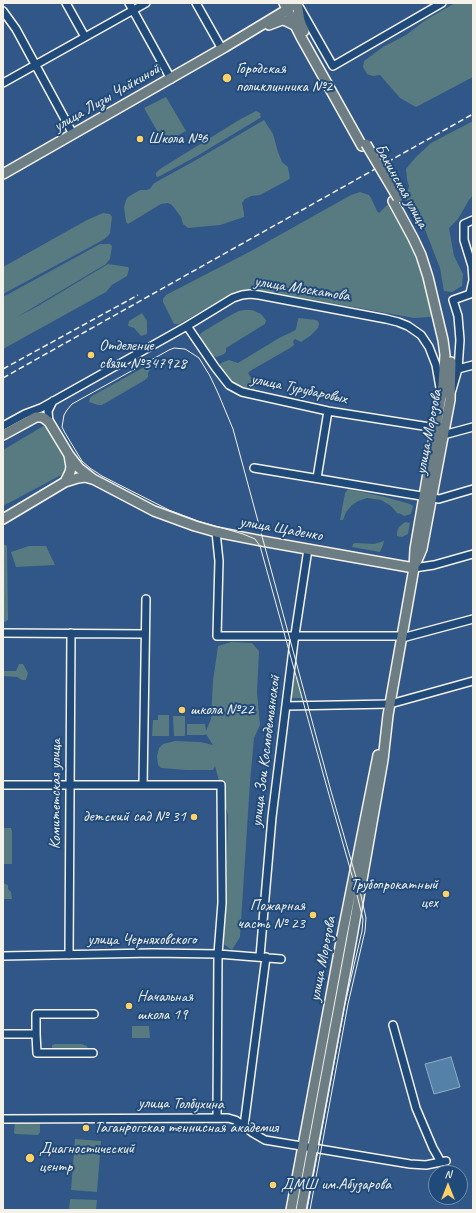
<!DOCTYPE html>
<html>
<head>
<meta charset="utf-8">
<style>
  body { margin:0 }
  #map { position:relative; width:476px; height:1213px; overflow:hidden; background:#305787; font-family:Caveat,sans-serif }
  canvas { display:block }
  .frame { position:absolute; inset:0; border:4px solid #f4f1e8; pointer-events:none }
  .north { position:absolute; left:428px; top:1165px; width:40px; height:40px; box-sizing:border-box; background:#1f4a7a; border:1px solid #748da6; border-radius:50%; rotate:0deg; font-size:11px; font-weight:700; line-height:16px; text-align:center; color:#f4f1e8 }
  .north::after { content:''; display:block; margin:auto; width:14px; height:18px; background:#ffd166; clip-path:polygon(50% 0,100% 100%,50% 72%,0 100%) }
</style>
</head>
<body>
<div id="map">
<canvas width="476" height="1213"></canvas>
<div class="frame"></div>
<div class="north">N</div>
</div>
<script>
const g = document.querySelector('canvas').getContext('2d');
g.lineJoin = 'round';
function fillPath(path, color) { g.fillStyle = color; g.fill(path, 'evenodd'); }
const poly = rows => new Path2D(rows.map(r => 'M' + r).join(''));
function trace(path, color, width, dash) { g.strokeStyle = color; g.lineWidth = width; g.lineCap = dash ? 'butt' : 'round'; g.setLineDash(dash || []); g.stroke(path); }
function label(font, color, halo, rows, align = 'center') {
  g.font = font + ' Caveat,sans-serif'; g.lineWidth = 4; g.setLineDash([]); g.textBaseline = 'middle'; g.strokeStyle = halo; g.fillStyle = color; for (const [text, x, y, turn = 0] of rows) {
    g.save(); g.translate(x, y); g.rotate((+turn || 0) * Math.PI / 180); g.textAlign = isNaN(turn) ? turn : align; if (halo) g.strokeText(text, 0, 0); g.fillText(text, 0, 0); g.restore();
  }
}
fillPath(poly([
  [455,3,473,3,473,77,416,107,400,98,380,75,373,76,367,74,363,67,364,61,383,47,406,35,427,19],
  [166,97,186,131,164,143,144,108],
  [256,111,260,113,261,117,260,118,197,156,160,176,157,177,156,175,156,173,160,169,239,120],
  [264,120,273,134,278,152,282,162,288,167,290,178,288,180,260,195,251,196,245,199,242,203,244,213,244,217,220,225,188,228,183,224,181,217,172,205,168,203,161,204,128,224,126,222,124,207,126,200,128,197,140,190,147,190,151,188,153,184,158,181,196,160],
  [473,121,473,195,469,200,458,219,449,228,454,256,463,274,462,286,452,292,444,291,440,268,424,227,414,213,406,199,409,186,407,180,406,169,415,158,431,143],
  [360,192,369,195,371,198,377,211,379,213,386,206,389,204,405,227,423,269,433,315,430,317,414,318,258,290,250,290,234,292,179,324,174,324,163,302,163,299,166,295,251,251,351,195],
  [103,213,110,214,112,217,110,233,108,236,103,240,3,294,3,267,87,220],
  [100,244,110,244,112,246,110,259,106,264,17,317,38,306,108,264,128,267,129,269,127,276,112,285,106,292,3,349,3,297],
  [244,310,252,310,261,314,266,320,265,324,226,348,226,352,224,354,217,357,213,356,201,339,200,334,204,331,231,315,239,311],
  [142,313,147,321,147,334,141,336,134,328,128,326,129,321],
  [299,318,316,320,318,321,319,324,318,328,310,336,301,342,295,339,293,341,294,345,290,348,250,371,248,373,256,385,253,390,251,391,235,387,222,372,220,367,221,363,229,360,238,363,279,338,294,331,296,329,298,319],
  [148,365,151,367,151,368,148,373,148,377,145,380,102,405,98,405,89,402,90,398,92,396],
  [45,425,67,462,67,469,63,474,3,506,3,450],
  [348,489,385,497,410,504,413,506,411,514,404,516,401,514,397,513,391,506,381,500,367,498,358,501,352,505,346,512,343,520,340,520,345,493],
  [405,522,410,523,408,534,402,537,397,536,397,532,399,527],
  [384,541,383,545,380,552,352,547,353,544,355,543,374,544],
  [3,544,7,546,7,549,8,614,8,620,5,622,3,621],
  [29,546,46,546,55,565,16,567,11,552],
  [231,642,252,643,259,651,257,692,260,725,254,738,250,782,240,937,232,950,219,941,226,902,228,815,215,766,213,770,186,770,161,768,158,765,157,756,159,748,163,744,175,741,200,742,213,745,206,734,205,735,187,735,187,724,205,724,206,731,211,719,213,681,218,646],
  [19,664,23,664,28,673,26,680,22,680,17,677,3,676,3,671,16,671],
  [295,677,298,677,303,698,290,698],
  [158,715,169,715,169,736,152,736,153,720,158,720],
  [173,716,185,716,185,736,174,736],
  [3,828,11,828,12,832,12,864,3,864],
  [3,883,8,885,8,889,11,892,12,899,3,899],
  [335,988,340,989,313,1138,309,1137],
  [132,1026,149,1026,150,1038,132,1038],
  [55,1044,82,1044,87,1046,90,1055,86,1057,66,1057,44,1055,44,1049,52,1048,52,1045],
  [15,1122,40,1122,40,1132,38,1135,15,1134,14,1132],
  [75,1139,101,1141,97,1192,71,1190],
  [70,1199,97,1200,96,1210,69,1210]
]), '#577b80');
const water = poly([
  [451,1057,460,1087,434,1094,425,1064,451,1057]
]);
fillPath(water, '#5381a8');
trace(water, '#93aec2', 1);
const minor = poly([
  [66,3,85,37],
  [129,3,171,79],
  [196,3,222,49],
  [300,8,333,66,442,3],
  [3,11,16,29,73,134],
  [3,83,146,3],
  [470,293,473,280,472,266,464,240,464,224,473,220],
  [187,326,215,367,229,385,242,392,328,411,436,428],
  [458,369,473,365],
  [452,390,458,369,460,340,458,316,453,300,473,293],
  [49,422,48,411,53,401],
  [3,426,25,414,41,408,187,326,233,298,242,295,250,294,259,295,386,319,398,322,408,326,421,335,429,347,436,365,440,388],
  [443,434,447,434,473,427],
  [254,468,439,499,473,489],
  [317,478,328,411],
  [216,532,219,561,217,636,402,636],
  [414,568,434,565,473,554],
  [3,633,145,634],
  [402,638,473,619],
  [286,706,390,704,473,681],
  [3,785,221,785,222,903,218,954,217,1118],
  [143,785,146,599],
  [69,955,71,633],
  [3,956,152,953,218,954,281,959],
  [260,956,272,817,294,641,308,549],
  [393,1025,416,1108,433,1148,441,1162],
  [3,1034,36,1034,36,1014,94,1014],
  [36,1034,37,1053,93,1053],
  [3,1119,228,1118,235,1120,244,1126,253,1133,265,1140,410,1164,426,1165,446,1161],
  [244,1126,266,957]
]);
const major = poly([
  [284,3,301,37,362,146],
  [297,3,300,21,304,31],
  [269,25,282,20,286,21,296,26],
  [3,174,225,47,288,9,293,3],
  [3,435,36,417,41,417,44,418,49,422,69,455,71,467,70,472,65,482],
  [69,455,79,468,93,479,154,511,195,526,216,532,262,541,414,568],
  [3,519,65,482,78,478,85,477,92,479],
  [416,563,422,549,450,400,451,362],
  [291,1210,342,936,378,755],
  [301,1210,352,937,383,760,388,715,414,568,415,549,443,385,445,355,443,340,428,277,421,255,413,238,393,201]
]);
trace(minor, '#f4f1e8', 10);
trace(major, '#f4f1e8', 12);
trace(minor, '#1f4a7a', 7);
trace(major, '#6d7d84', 9);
trace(poly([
  [307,1210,345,1004,362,931,363,919,353,879,324,777,260,546,255,539,243,534,198,521,169,510,102,476,90,468,82,461,65,433,62,427,64,415,67,410,72,404,169,350,174,348,185,349,193,354,199,358,210,376,218,393,233,429,331,791,360,891,366,918,365,931,348,1004,310,1210]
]), '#f4f1e8', 1);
trace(poly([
  [3,369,138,295],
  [3,378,473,114]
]), '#f4f1e8', 1.5, [6, 3]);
const majorBridge = poly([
  [366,144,398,198]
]);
trace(majorBridge, '#f4f1e8', 12, []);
trace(majorBridge, '#6d7d84', 9);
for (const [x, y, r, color] of [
  [227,78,5,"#ffd166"],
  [140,139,4,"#ffd166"],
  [91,355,4,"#ffd166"],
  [182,710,4,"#ffd166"],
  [194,817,4,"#ffd166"],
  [446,894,4,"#ffd166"],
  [313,915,4,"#ffd166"],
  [129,1006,4,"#ffd166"],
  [86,1128,4,"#ffd166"],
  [30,1158,5,"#ffd166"],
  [273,1185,4,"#ffd166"]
]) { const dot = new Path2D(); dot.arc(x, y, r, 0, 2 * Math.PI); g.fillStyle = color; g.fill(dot); trace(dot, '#1f4a7a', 1.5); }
label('16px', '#f4f1e8', '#1f4a7a', [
  ["Городская",236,69],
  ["поликлинника №2",236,87],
  ["Школа №6",148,139],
  ["Отделение",99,346],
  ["связи №347928",99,364],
  ["школа №22",190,710],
  ["детский сад № 31",186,817,"right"],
  ["Трубопрокатный",438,885,"right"],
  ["цех",438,903,"right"],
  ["Пожарная",305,906,"right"],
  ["часть № 23",305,924,"right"],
  ["Начальная",137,997],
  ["школа 19",137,1015],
  ["Таганрогская теннисная академия",94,1128],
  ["Диагностический",39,1149],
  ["центр",39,1167],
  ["ДМШ им.Абузарова",281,1185]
], 'left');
label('16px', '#f4f1e8', '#1f4a7a', [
  ["улица Лизы Чайкиной",107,98,-30],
  ["Бакинская улица",401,186,61],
  ["улица Москатова",302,289,9],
  ["улица Турубаровых",299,389,12],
  ["улица Морозова",429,432,-79],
  ["улица Щаденко",281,529,10],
  ["улица Зои Космодемьянской",266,751,-83],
  ["Комитетская улица",56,794,-90],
  ["улица Черняховского",142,940],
  ["улица Морозова",323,959,-79],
  ["улица Толбухина",181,1104,1]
]);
</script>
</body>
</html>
